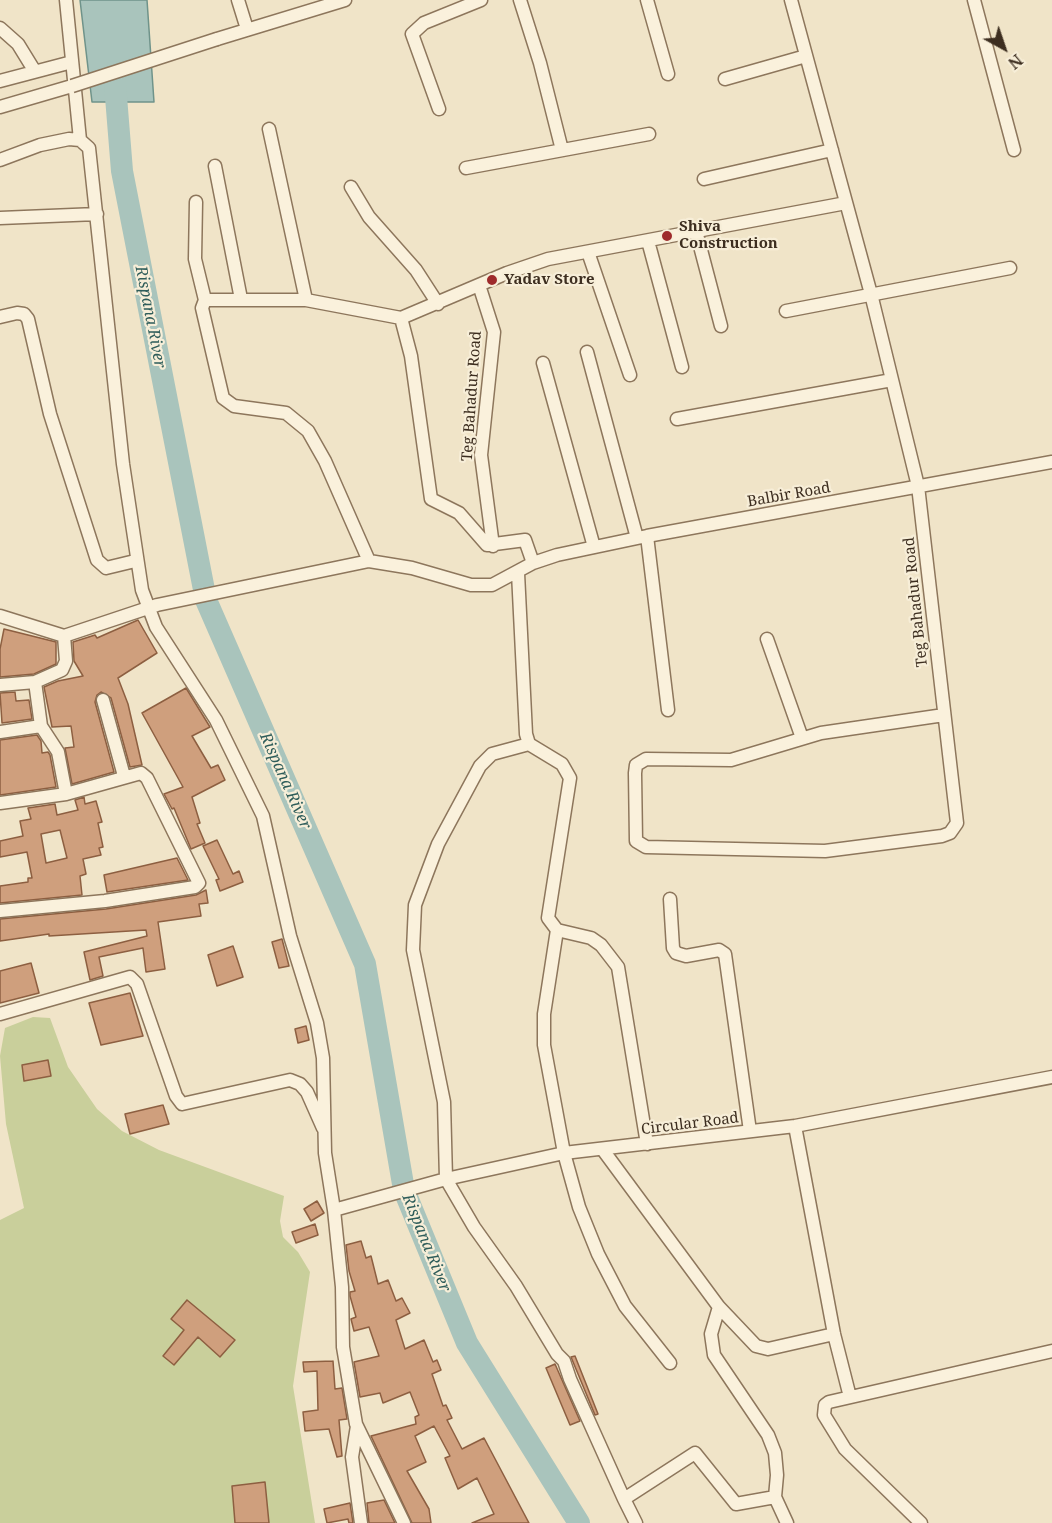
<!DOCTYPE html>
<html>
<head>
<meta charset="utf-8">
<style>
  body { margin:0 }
  #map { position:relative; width:1052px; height:1523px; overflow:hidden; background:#f0e4c8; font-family:"Noto Serif",serif }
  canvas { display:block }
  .north { position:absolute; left:974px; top:18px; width:60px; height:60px; -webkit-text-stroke:4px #f7eed8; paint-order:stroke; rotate:140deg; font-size:16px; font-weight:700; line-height:24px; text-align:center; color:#3d2e20 }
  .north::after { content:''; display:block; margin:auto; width:21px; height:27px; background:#3d2e20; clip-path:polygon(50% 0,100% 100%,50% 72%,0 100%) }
</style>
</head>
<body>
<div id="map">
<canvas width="1052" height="1523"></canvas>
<div class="north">N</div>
</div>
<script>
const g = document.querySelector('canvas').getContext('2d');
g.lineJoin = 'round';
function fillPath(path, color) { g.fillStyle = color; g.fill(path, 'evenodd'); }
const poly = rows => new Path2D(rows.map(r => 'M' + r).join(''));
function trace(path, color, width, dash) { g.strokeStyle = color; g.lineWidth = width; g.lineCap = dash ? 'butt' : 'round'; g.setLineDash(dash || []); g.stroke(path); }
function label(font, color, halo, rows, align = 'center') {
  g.font = font + ' "Noto Serif",serif'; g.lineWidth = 4.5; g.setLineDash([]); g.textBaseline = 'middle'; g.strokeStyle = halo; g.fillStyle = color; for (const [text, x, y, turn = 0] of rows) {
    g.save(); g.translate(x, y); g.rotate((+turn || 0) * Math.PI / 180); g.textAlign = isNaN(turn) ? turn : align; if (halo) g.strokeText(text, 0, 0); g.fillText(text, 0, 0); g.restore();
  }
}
fillPath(poly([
  [33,1017,50,1018,68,1067,97,1109,122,1131,159,1150,284,1196,280,1221,283,1237,298,1252,310,1272,293,1386,315,1523,0,1523,0,1220,24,1208,6,1124,0,1056,5,1028]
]), '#c9cf9b');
const water = poly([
  [80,0,147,0,154,102,92,102,80,0]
]);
fillPath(water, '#a9c4bc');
trace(water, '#6f938a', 1.5);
trace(poly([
  [114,72,122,171,206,600,365,964,404,1190,467,1343,579,1523]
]), '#a9c4bc', 22);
const building = poly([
  [138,620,157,653,118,678,128,704,142,765,130,767,111,698,101,692,97,695,95,702,114,772,72,784,65,748,74,747,71,726,52,727,44,687,58,681,83,676,74,661,73,642,95,635,97,638,138,620],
  [4,629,56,642,56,664,34,674,0,677,0,649,4,629],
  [186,688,210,727,192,736,211,768,218,765,225,780,192,797,200,823,197,824,205,843,191,849,174,808,172,809,164,794,183,787,142,713,186,688],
  [15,692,16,701,29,700,32,719,2,723,0,693,15,692],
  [37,735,41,741,42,753,48,752,50,755,56,787,0,795,0,740,37,735],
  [84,797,85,804,96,801,102,822,98,823,103,847,99,848,101,855,83,859,86,874,80,876,82,895,0,903,0,886,28,882,28,878,32,878,27,852,0,857,0,841,23,836,20,821,31,819,28,808,55,804,57,815,78,810,75,800,84,797],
  [60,830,67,858,46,863,41,834,60,830],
  [217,840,233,874,239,871,243,882,220,891,216,880,219,879,203,846,217,840],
  [177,858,188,880,107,892,104,875,177,858],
  [206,890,208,903,199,904,201,916,158,922,165,969,146,972,143,948,99,957,103,976,90,980,84,952,147,936,146,930,49,936,49,934,0,941,0,919,106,909,196,895,206,890],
  [282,939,289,966,279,968,272,942,282,939],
  [233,946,243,977,217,986,208,955,233,946],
  [31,963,39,993,0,1003,0,971,31,963],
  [130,993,143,1036,101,1045,89,1003,130,993],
  [306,1026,309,1040,298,1043,295,1029,306,1026],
  [48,1060,51,1076,24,1081,22,1065,48,1060],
  [163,1105,169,1124,130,1134,125,1114,163,1105],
  [317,1201,324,1213,311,1221,304,1209,317,1201],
  [315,1224,318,1235,296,1243,292,1232,315,1224],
  [361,1241,366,1258,371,1256,378,1284,388,1280,396,1301,402,1298,410,1313,396,1320,405,1349,424,1340,433,1362,437,1360,441,1370,432,1374,443,1406,446,1405,452,1418,447,1420,462,1449,484,1438,529,1523,472,1523,494,1514,477,1478,458,1489,445,1458,450,1456,434,1426,415,1436,426,1462,407,1471,429,1509,431,1523,412,1523,371,1436,416,1424,415,1417,419,1415,410,1392,383,1403,380,1393,360,1397,354,1362,379,1356,369,1327,354,1331,351,1319,356,1317,350,1296,350,1292,355,1291,349,1271,346,1245,361,1241],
  [187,1300,235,1340,220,1357,198,1337,174,1365,163,1356,184,1330,171,1319,187,1300],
  [575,1356,598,1414,595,1415,571,1357,575,1356],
  [333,1361,335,1389,342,1388,347,1419,339,1420,342,1456,337,1457,329,1429,305,1431,303,1412,318,1410,317,1371,304,1372,303,1362,333,1361],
  [555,1364,580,1421,570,1425,546,1368,555,1364],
  [265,1482,269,1523,235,1523,232,1486,265,1482],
  [384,1500,395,1523,369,1523,367,1503,384,1500],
  [350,1503,353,1523,349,1523,348,1519,327,1523,324,1509,350,1503]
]);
fillPath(building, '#cf9f7d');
trace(building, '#8d5f41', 1.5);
const minor = poly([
  [66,0,80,140],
  [238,0,247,29],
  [520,0,540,63,562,150],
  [647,0,668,74],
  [791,0,871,294,918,486,957,823,950,833,942,836,825,851,646,847,636,841,635,773,636,765,646,759,731,760,821,733,944,715],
  [974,0,1014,150],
  [0,28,18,44,34,70],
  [217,39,345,0],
  [725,79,806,56],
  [0,81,72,62],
  [0,107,72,86],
  [439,109,412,34,424,23,481,0],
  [269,129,306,300],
  [0,160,40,145,69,139,80,140,89,148,123,464,142,590,156,627,216,720,263,816,290,936,317,1023,323,1058,325,1153,334,1210,342,1287,343,1347,356,1424,404,1523],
  [215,166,241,299],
  [466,168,649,134],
  [704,179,832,150],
  [351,187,369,217,416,270,438,304],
  [196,202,195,259,205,300],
  [0,218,97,214],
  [696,231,721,326],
  [648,241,682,367],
  [588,252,630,375],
  [479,285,494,332,481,455,493,546],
  [786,311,1010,268],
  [0,317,17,313,24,314,28,319,50,414,97,560,106,568,135,561],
  [401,318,411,356,431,499,459,513,487,545,525,540,533,563],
  [587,352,637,538],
  [543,363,594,547],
  [677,419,892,380],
  [647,536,668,710],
  [369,561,325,461,308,431,286,413,234,406,223,398,202,308,205,300,306,300,401,318,507,273,548,259,846,203],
  [518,573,526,734,529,744,562,764,570,778,548,918,557,930,591,938,601,945,618,967,647,1144],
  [0,616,64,636,157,605,369,561,412,568,471,585,492,585,533,563,557,555,647,536,1052,462],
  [767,639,802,738],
  [35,682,41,726,58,752,66,794],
  [0,685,35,682,62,670,66,661,64,636],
  [103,700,124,776],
  [0,732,41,726],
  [529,744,492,754,480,766,438,844,415,905,413,950,444,1102,446,1179,474,1227,516,1286,557,1354,564,1361,570,1379,624,1499,695,1453,736,1504,775,1497],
  [0,803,66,794,141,773,147,778,199,883,195,887,105,901,0,911],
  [670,899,673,948,676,953,686,956,719,950,725,954,750,1131],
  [557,930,544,1014,544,1045,564,1153,579,1207,598,1254,625,1306,670,1363],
  [0,1014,130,977,137,984,176,1096,182,1104,290,1080,300,1084,307,1092,323,1128],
  [795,1126,834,1334,850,1397],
  [603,1150,719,1307,756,1346,768,1349,834,1334],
  [334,1210,446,1179,564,1153,795,1126,1052,1077],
  [719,1307,711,1334,714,1355,768,1435,775,1453,777,1475,775,1497,787,1523],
  [357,1426,352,1457,361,1523],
  [624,1499,636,1523],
  [921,1523,845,1449,824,1415,825,1405,829,1402,1052,1351]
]);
trace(minor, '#8d765c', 15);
trace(minor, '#faf1dc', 12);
const minorBridge = poly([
  [72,86,217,39]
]);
trace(minorBridge, '#8d765c', 15, []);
trace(minorBridge, '#faf1dc', 12);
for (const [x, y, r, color] of [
  [667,236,6,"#9e2a2b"],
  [492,280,6,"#9e2a2b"]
]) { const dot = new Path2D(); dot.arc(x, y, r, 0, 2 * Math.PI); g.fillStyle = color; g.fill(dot); trace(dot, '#f7eed8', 2); }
label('bold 15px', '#3d2e20', '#f7eed8', [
  ["Shiva",679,227],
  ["Construction",679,244],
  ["Yadav Store",504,280]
], 'left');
label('15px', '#3d2e20', '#f7eed8', [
  ["Teg Bahadur Road",472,396,-86],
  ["Balbir Road",789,495,-10],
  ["Teg Bahadur Road",916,602,-96],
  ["Circular Road",690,1124,-7]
]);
label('italic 16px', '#2f5d5a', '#f7eed8', [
  ["Rispana River",150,317,79],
  ["Rispana River",285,781,66],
  ["Rispana River",426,1243,68]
]);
</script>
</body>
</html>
